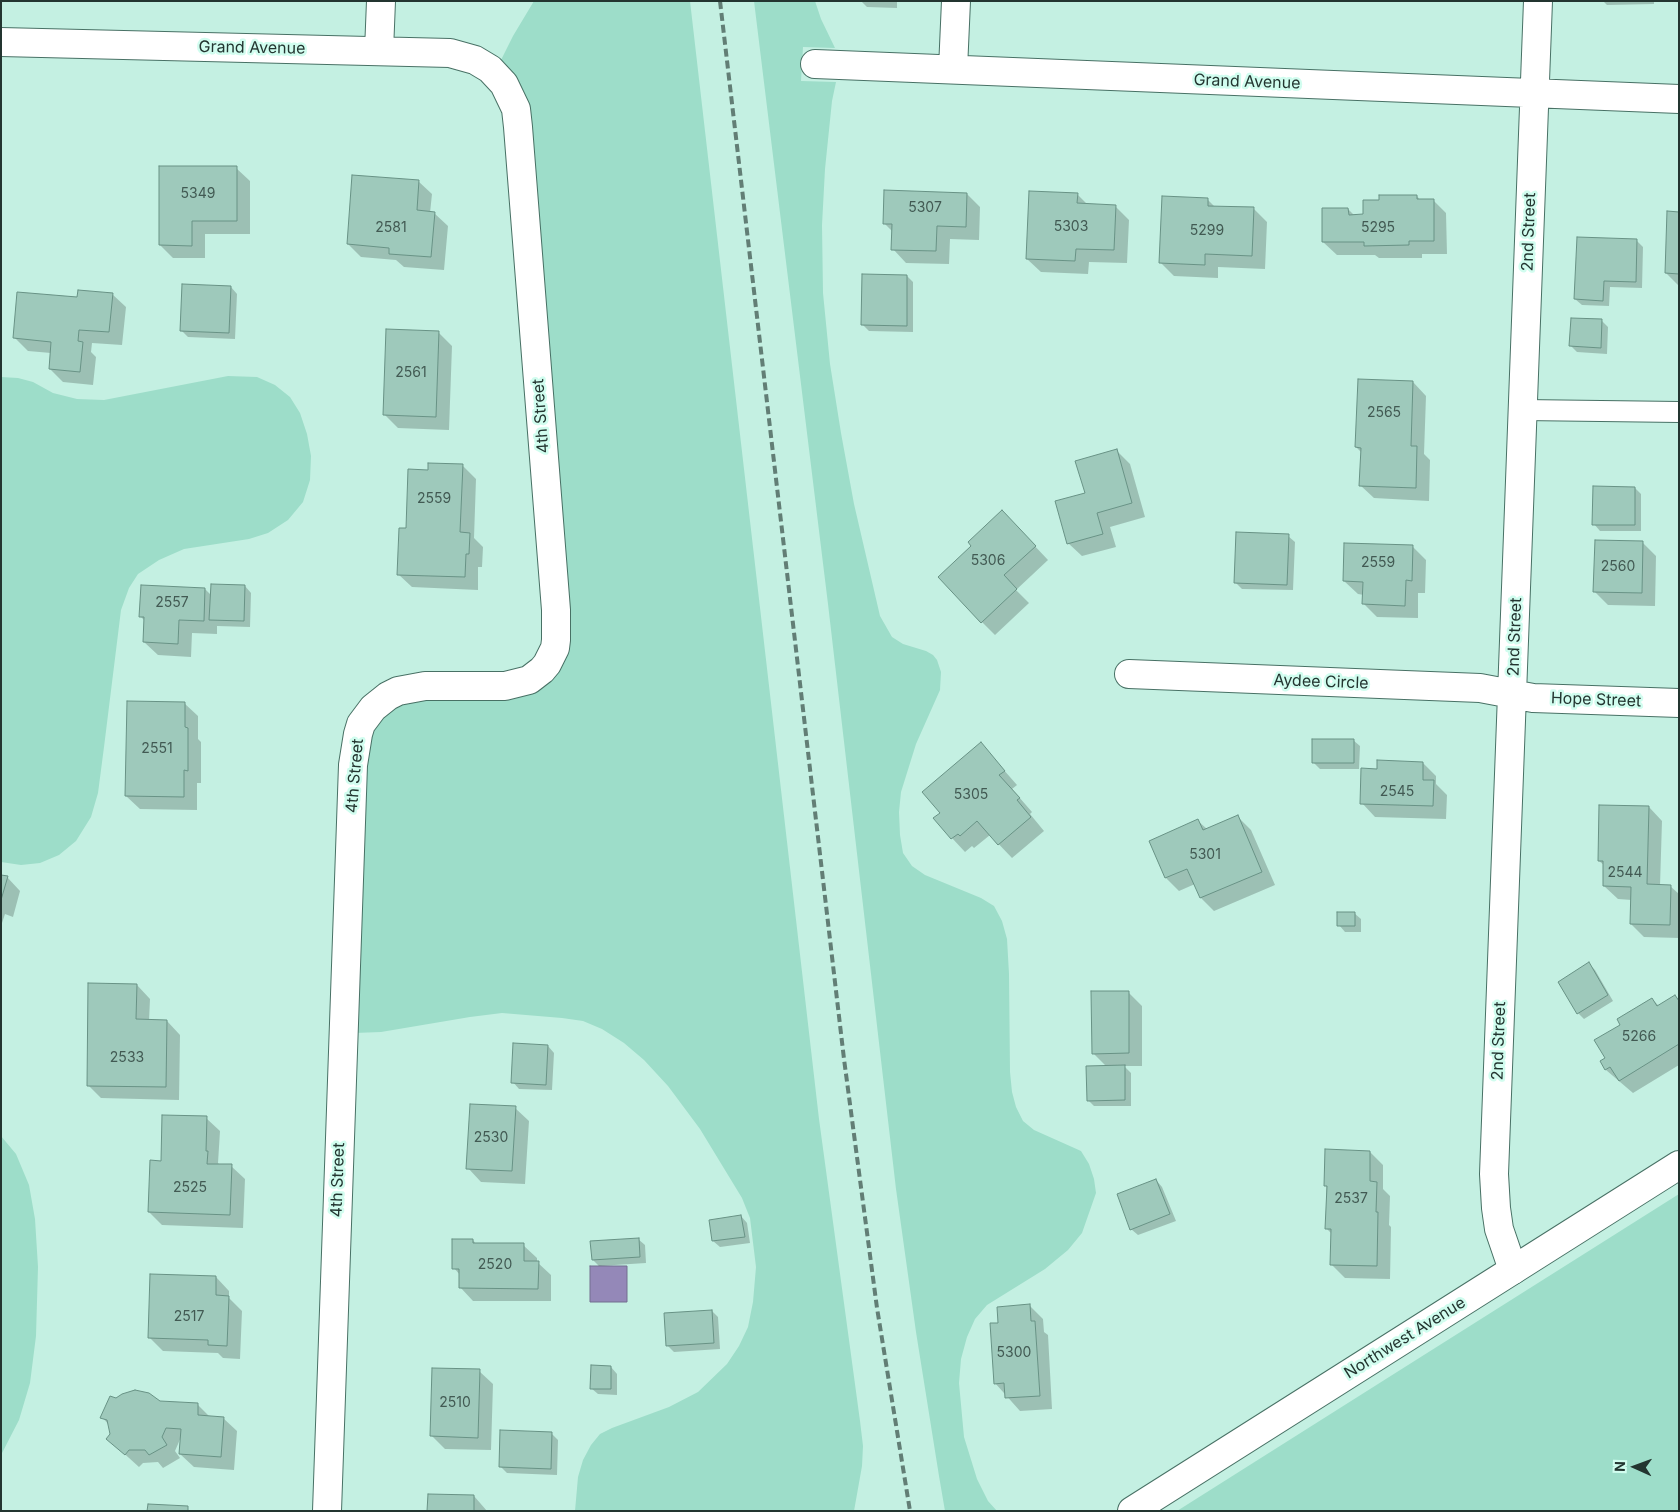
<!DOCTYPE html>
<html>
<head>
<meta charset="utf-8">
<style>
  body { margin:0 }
  #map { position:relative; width:1680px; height:1512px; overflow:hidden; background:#c4f0e2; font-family:Inter,sans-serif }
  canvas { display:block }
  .frame { position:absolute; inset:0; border:2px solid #233530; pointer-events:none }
  .north { position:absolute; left:1610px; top:1442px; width:50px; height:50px; -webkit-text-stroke:4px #d1fdef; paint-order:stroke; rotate:272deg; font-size:14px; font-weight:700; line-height:20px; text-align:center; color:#233530 }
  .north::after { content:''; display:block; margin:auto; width:18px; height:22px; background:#233530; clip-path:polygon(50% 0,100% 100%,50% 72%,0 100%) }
</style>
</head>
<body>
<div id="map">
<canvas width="1680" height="1512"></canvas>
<div class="frame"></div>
<div class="north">N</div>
</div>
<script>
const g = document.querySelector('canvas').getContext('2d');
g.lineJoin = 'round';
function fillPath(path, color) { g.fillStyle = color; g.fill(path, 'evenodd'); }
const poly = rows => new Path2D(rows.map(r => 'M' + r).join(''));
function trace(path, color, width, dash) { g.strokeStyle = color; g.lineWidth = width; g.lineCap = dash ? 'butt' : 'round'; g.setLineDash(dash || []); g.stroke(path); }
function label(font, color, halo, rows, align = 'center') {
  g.font = font + ' Inter,sans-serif'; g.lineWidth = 5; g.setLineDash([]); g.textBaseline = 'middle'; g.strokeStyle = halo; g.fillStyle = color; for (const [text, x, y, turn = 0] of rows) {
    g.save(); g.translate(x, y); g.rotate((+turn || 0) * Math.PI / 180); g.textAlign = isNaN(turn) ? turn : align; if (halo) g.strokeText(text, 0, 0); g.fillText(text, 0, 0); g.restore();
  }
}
fillPath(poly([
  [534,1,690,1,819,1119,860,1421,863,1446,862,1466,854,1511,575,1511,578,1477,583,1460,591,1445,600,1434,612,1428,669,1407,698,1392,727,1364,739,1346,748,1327,753,1302,756,1267,750,1218,742,1198,700,1129,668,1086,644,1060,624,1043,602,1029,583,1021,562,1018,502,1013,470,1017,381,1032,354,1033,363,772,372,731,382,716,404,702,550,678,500,62,513,36],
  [754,1,815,1,821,19,835,48,803,47,801,81,836,82,832,101,825,169,822,225,823,293,830,364,841,433,854,504,880,616,892,637,903,644,926,651,933,655,937,660,941,672,940,690,916,744,901,792,899,812,900,835,903,853,912,866,925,875,981,898,994,906,1002,921,1007,939,1009,974,1010,1072,1012,1092,1016,1107,1023,1121,1034,1130,1081,1151,1089,1164,1094,1179,1096,1193,1082,1233,1068,1250,1045,1269,987,1305,975,1319,967,1337,961,1359,959,1383,964,1437,977,1479,988,1501,997,1511,945,1511,939,1476,916,1332,896,1189,828,604],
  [228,376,257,377,275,385,290,397,300,413,307,434,311,456,310,480,303,502,288,520,268,533,249,539,184,549,159,560,138,574,129,588,121,610,104,747,98,793,91,817,76,841,59,855,40,863,21,865,1,862,1,377,18,378,33,382,53,393,77,399,104,400],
  [1,1136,16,1154,29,1185,35,1219,38,1267,36,1336,30,1383,19,1420,1,1455],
  [1679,1194,1679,1511,1177,1511,1397,1372]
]), '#9dddc9');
const water = poly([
  [590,1266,627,1266,627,1302,590,1302,590,1266]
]);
fillPath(water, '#9488b8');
trace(water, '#726f8f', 1);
fillPath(poly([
  [861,1,897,1,897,8,867,7],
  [1603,1,1654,1,1654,4,1607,5],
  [236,168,250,181,250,234,205,234,205,258,173,258,160,245],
  [418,181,432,194,430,213,434,213,448,226,444,270,404,267,396,260,361,257,348,244],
  [967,194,980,207,979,240,950,239,949,264,906,263,893,249,893,232,884,223],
  [1077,194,1088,205,1115,206,1129,220,1127,263,1089,262,1088,274,1041,272,1027,259],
  [1417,196,1420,200,1433,200,1446,213,1447,254,1422,254,1422,258,1379,258,1375,255,1337,255,1323,242,1348,209,1355,216,1365,216],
  [1207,199,1215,207,1254,209,1267,222,1265,269,1218,267,1218,278,1174,276,1161,263],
  [1679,213,1679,286,1666,273],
  [1637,241,1643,247,1642,288,1610,287,1609,306,1582,305,1575,299],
  [907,276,913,282,913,332,869,331,863,325],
  [231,287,237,294,235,339,188,337,182,331],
  [112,294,126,307,122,345,92,343,91,352,96,357,93,385,63,382,50,369,51,353,28,351,15,338,78,298],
  [1602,321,1608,327,1607,354,1577,352,1571,346],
  [438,332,452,346,449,430,398,428,385,415],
  [1413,382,1426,396,1424,454,1430,460,1429,501,1374,498,1360,485,1362,453,1356,447],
  [1117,451,1130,464,1145,517,1110,527,1116,547,1082,556,1068,543,1086,494],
  [462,465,476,479,474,538,483,547,482,567,478,567,478,590,412,587,398,574,407,529,429,471],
  [1635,488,1641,494,1641,531,1600,531,1594,524],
  [1015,525,1048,560,1016,590,1029,603,995,635,982,622],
  [1288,536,1295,542,1293,590,1242,589,1235,582],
  [1643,543,1656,556,1655,606,1608,605,1594,591],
  [1413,547,1426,560,1425,593,1418,593,1418,618,1377,617,1363,603,1364,595,1358,594,1344,581],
  [245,586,251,593,250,627,217,626,217,634,192,633,191,657,158,655,144,642,145,621,141,617,205,589,212,596],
  [184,703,198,716,198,739,201,742,201,783,197,783,197,810,140,809,126,796],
  [1353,740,1360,746,1359,769,1320,769,1313,762],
  [981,744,1017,785,1012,789,1032,812,1030,814,1044,831,1012,858,990,835,974,848,972,846,965,852,952,838,941,813],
  [1423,763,1436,776,1436,784,1447,795,1446,819,1375,817,1362,803,1378,770],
  [1649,807,1662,821,1660,886,1670,886,1679,894,1679,938,1644,937,1631,924,1632,900,1618,899,1604,886,1605,866,1599,861],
  [1237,816,1251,830,1275,885,1214,911,1201,898,1195,884,1179,891,1166,878,1150,841,1198,821,1207,829],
  [1,876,7,877,20,891,13,917,5,914,1,926],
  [1354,913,1361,919,1361,932,1345,932,1339,925],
  [1589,964,1595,970,1613,1001,1584,1019,1578,1013],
  [137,985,150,999,149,1021,167,1021,180,1035,179,1100,101,1098,88,1085],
  [1128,992,1142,1006,1142,1066,1124,1066,1131,1073,1131,1106,1094,1106,1088,1100,1107,1067,1093,1053],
  [1675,996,1679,1000,1679,1065,1633,1093,1606,1070,1602,1061,1606,1058,1622,1025,1652,999,1659,1006],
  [548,1046,554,1053,552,1090,519,1089,513,1082],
  [515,1108,529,1121,525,1184,481,1182,468,1168],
  [206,1118,220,1131,218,1163,220,1165,231,1166,245,1179,243,1228,162,1225,149,1212,162,1162],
  [1327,1150,1370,1152,1383,1165,1383,1189,1390,1196,1389,1225,1391,1227,1390,1279,1345,1278,1331,1264,1332,1234,1326,1228],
  [1156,1180,1162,1187,1176,1221,1138,1235,1131,1229],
  [741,1216,747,1223,750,1243,720,1247,713,1241],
  [638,1239,645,1245,646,1263,599,1266,593,1260],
  [473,1240,476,1244,523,1245,537,1258,537,1262,551,1275,551,1301,473,1301,460,1287,460,1275,454,1268],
  [216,1277,229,1291,229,1298,242,1311,240,1359,223,1358,218,1353,163,1351,149,1337],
  [1030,1306,1043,1319,1044,1332,1048,1335,1052,1409,1020,1411,995,1383,999,1324],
  [712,1311,718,1317,720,1349,674,1352,667,1345],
  [611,1367,617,1374,617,1395,598,1394,591,1388],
  [479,1371,493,1384,491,1450,445,1449,431,1435],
  [116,1400,198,1405,210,1417,223,1418,237,1431,234,1470,194,1467,180,1454,181,1437,175,1451,180,1458,163,1468,158,1462,143,1463,139,1467,108,1439,112,1434,109,1425,102,1417],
  [551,1433,558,1440,557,1475,507,1473,500,1466],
  [474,1496,487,1511,429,1511]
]), '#0003');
const building = poly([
  [159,166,237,166,237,221,192,221,192,246,159,245,159,166],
  [352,175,419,180,417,210,435,212,431,257,389,254,389,248,347,244,352,175],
  [884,190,967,193,966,227,937,226,936,251,891,250,892,224,883,224,884,190],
  [1029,191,1078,193,1077,203,1116,205,1114,250,1076,249,1075,261,1026,259,1029,191],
  [1379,195,1417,195,1417,199,1434,199,1434,241,1409,241,1409,245,1364,246,1364,242,1322,242,1322,208,1348,208,1349,215,1363,214,1363,200,1379,200,1379,195],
  [1162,196,1208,198,1208,206,1254,207,1252,256,1205,254,1205,265,1159,263,1162,196],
  [1667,211,1679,212,1679,274,1665,273,1667,211],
  [1577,237,1637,239,1636,282,1604,281,1603,301,1574,299,1577,237],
  [862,274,907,275,907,326,861,325,862,274],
  [182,284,231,286,229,333,180,331,182,284],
  [78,290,113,293,109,332,79,330,78,341,83,342,80,372,49,369,51,342,13,338,17,292,77,297,78,290],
  [1571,318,1602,319,1601,348,1569,346,1571,318],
  [386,329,439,331,436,417,383,415,386,329],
  [1358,379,1413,381,1411,446,1417,446,1416,488,1359,486,1361,448,1355,447,1358,379],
  [1117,449,1132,503,1097,513,1103,534,1067,544,1055,501,1085,493,1075,461,1117,449],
  [428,463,463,464,460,532,470,533,469,554,466,554,465,577,397,575,399,528,406,528,408,469,428,470,428,463],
  [1593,486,1635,487,1635,525,1592,525,1593,486],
  [1002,510,1036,546,1004,575,1017,589,981,623,938,577,971,546,968,542,1002,510],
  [1236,532,1289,534,1287,585,1234,583,1236,532],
  [1595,540,1643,541,1642,593,1593,592,1595,540],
  [1344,543,1413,545,1412,581,1406,580,1405,606,1362,604,1363,582,1343,581,1344,543],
  [211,584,245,585,244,621,209,620,211,584],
  [141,585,205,588,204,621,179,620,178,644,143,642,144,617,139,617,141,585],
  [127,701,185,702,185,727,188,728,188,771,184,770,184,797,125,796,127,701],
  [1312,739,1354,739,1354,763,1312,763,1312,739],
  [981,742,1005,771,999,775,1020,798,1017,800,1031,817,998,845,977,821,960,836,958,834,951,839,933,818,940,813,922,792,981,742],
  [1377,760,1423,762,1423,780,1434,780,1433,806,1360,804,1361,768,1377,769,1377,760],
  [1599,805,1649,806,1647,884,1671,885,1670,925,1630,924,1631,887,1603,886,1603,861,1598,861,1599,805],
  [1238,815,1262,872,1200,898,1187,869,1165,878,1149,841,1198,819,1203,830,1238,815],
  [1,875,8,876,1,900,1,875],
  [1337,912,1355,912,1355,926,1337,926,1337,912],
  [1589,962,1608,995,1577,1014,1558,982,1589,962],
  [88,983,137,984,136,1019,167,1020,166,1087,87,1086,88,983],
  [1091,991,1129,991,1129,1053,1092,1054,1091,991],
  [1675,995,1679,1001,1679,1044,1619,1081,1610,1067,1605,1070,1600,1061,1605,1058,1594,1040,1620,1025,1617,1019,1652,998,1657,1006,1675,995],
  [513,1043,548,1045,546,1085,511,1083,513,1043],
  [1125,1065,1125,1100,1087,1101,1086,1066,1125,1065],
  [470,1104,516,1106,512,1171,466,1169,470,1104],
  [162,1115,207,1116,206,1151,208,1151,207,1164,232,1164,230,1215,148,1212,150,1160,161,1161,162,1115],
  [1325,1149,1370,1151,1370,1181,1377,1182,1376,1212,1378,1212,1377,1266,1330,1265,1331,1229,1325,1229,1327,1186,1324,1186,1325,1149],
  [1156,1179,1170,1214,1130,1230,1117,1194,1156,1179],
  [741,1215,745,1237,712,1241,709,1220,741,1215],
  [639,1238,640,1257,592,1260,590,1241,639,1238],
  [452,1239,473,1239,473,1243,524,1243,524,1261,539,1261,538,1289,459,1288,459,1269,452,1269,452,1239],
  [150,1274,216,1276,216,1295,229,1296,227,1346,208,1345,208,1340,148,1338,150,1274],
  [1030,1304,1031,1321,1035,1321,1040,1396,1005,1398,1004,1383,994,1384,990,1323,998,1323,997,1307,1030,1304],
  [712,1310,714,1343,666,1346,664,1313,712,1310],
  [591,1365,611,1366,611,1389,590,1389,591,1365],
  [432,1368,480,1369,478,1438,430,1436,432,1368],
  [135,1390,149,1393,160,1401,198,1403,198,1415,224,1417,221,1457,179,1454,181,1429,166,1428,162,1437,167,1445,149,1455,145,1450,129,1450,125,1455,106,1439,110,1434,107,1420,100,1418,110,1396,116,1398,122,1394,135,1390],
  [500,1430,552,1432,551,1469,499,1467,500,1430],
  [428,1494,474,1495,474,1511,427,1511,428,1494],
  [148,1504,188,1506,188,1511,147,1511,148,1504]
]);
fillPath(building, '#9ec9bb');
trace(building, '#689285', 1);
const lane = poly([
  [1523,410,1679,412]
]);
const street = poly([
  [1,42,450,53,475,60,490,69,504,84,516,109,518,127,556,610,556,640,555,648,547,664,542,670,529,680,505,686,425,686,398,691,388,696,373,708,361,724,358,734,353,765,327,1511],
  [379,51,381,1],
  [815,64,1679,99],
  [953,69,956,1],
  [1129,674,1480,688,1533,698,1679,703],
  [1513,1270,1499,1229,1496,1208,1494,1174,1538,1]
]);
const secondary = poly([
  [1132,1511,1679,1165]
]);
trace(lane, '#487165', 22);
trace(street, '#487165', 30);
trace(secondary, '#487165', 30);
trace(lane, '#fff', 20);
trace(street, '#fff', 28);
trace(secondary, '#fff', 28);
trace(poly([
  [720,1,844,1059,877,1308,910,1511]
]), '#627e75', 4, [8, 4]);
label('14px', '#425a53', null, [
  ["5349",198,194],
  ["5307",925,208],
  ["5303",1071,227],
  ["2581",391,228],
  ["5295",1378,228],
  ["5299",1207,231],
  ["2561",411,373],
  ["2565",1384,413],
  ["2559",434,499],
  ["5306",988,561],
  ["2559",1378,563],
  ["2560",1618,567],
  ["2557",172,603],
  ["2551",157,749],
  ["2545",1397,792],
  ["5305",971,795],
  ["5301",1205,855],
  ["2544",1625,873],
  ["5266",1639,1037],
  ["2533",127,1058],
  ["2530",491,1138],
  ["2525",190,1188],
  ["2537",1351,1199],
  ["2520",495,1265],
  ["2517",189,1317],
  ["5300",1014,1353],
  ["2510",455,1403]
]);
label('16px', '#233530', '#d1fdef', [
  ["Grand Avenue",252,48,1],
  ["Grand Avenue",1247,82,2],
  ["2nd Street",1529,232,-88],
  ["4th Street",541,416,-94],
  ["2nd Street",1515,637,-88],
  ["Aydee Circle",1321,682,2],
  ["Hope Street",1596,700,2],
  ["4th Street",355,776,-85],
  ["2nd Street",1499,1041,-88],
  ["4th Street",338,1180,-88],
  ["Northwest Avenue",1405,1338,-32]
]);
</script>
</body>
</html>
